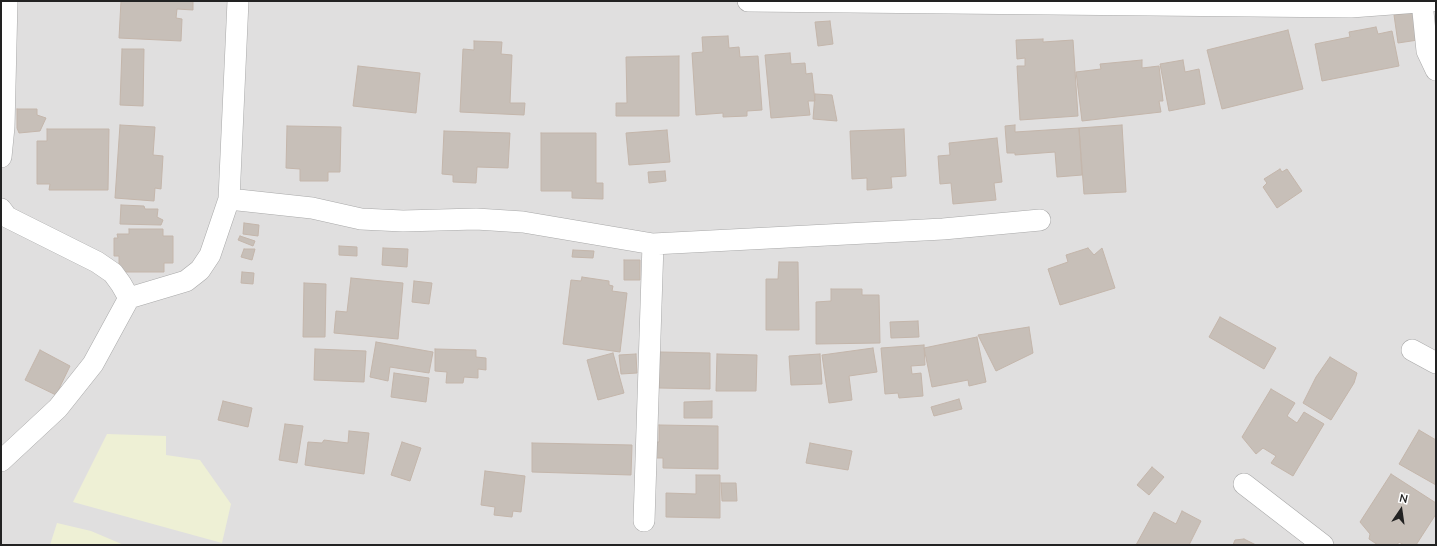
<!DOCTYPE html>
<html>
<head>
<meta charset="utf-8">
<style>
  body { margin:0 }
  #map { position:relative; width:1437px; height:546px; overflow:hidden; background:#f2efe9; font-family:Mulish,sans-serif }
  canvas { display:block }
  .frame { position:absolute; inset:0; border:2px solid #222; pointer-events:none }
  .north { position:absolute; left:1381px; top:490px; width:40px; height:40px; -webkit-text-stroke:3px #fff; paint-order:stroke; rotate:13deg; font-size:11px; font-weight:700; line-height:16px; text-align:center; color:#222 }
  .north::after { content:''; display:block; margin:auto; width:14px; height:18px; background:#222; clip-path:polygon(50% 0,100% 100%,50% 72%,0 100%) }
</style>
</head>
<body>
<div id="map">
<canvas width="1437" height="546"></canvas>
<div class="frame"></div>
<div class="north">N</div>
</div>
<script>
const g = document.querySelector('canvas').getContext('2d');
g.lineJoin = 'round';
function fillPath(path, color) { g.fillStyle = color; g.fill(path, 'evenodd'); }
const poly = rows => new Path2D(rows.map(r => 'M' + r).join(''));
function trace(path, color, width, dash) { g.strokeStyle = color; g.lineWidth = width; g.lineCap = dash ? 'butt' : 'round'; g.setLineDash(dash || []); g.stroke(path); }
fillPath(poly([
  [1,1,1436,1,1436,545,1,545]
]), '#e0dfdf');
fillPath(poly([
  [107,434,166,436,166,455,200,460,231,504,222,543,73,502],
  [57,523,91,531,124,545,50,545]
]), '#eef0d5');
const building = poly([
  [121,1,193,1,193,10,177,9,176,18,182,19,181,41,119,38,121,1],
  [1414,12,1418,40,1398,43,1394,15,1414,12],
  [830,21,833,44,818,46,815,22,830,21],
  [1376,27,1378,34,1392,31,1399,66,1322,81,1315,44,1350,37,1349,32,1376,27],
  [1288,30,1303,89,1222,109,1207,50,1288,30],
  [728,36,729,48,739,47,740,57,758,56,762,110,747,111,747,116,723,117,723,113,696,115,692,53,703,52,702,37,728,36],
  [1043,39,1043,42,1073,40,1078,116,1020,120,1017,66,1025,66,1025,58,1017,59,1016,40,1043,39],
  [474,41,502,42,501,54,512,55,510,103,525,103,524,115,460,112,463,49,474,50,474,41],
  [122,49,144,49,143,106,120,105,122,49],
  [790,53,791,64,805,63,806,74,812,73,815,101,808,101,810,115,771,118,765,55,790,53],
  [679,56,679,116,616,116,616,103,627,103,626,57,679,56],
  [1142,60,1142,68,1159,66,1163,101,1159,101,1161,112,1082,121,1076,72,1101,69,1100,64,1142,60],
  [1183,60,1185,72,1199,69,1205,104,1169,111,1160,64,1183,60],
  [358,66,420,73,416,113,353,106,358,66],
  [815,94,832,95,837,121,813,119,815,94],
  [17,109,37,109,37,115,46,118,40,131,19,133,17,128,17,109],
  [120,125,155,127,153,155,163,156,161,189,155,188,154,201,115,198,120,125],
  [1015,125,1015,132,1079,128,1082,175,1057,177,1055,152,1015,155,1015,153,1007,153,1005,126,1015,125],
  [1122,125,1126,192,1084,194,1079,128,1122,125],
  [287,126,341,127,340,172,328,172,328,181,300,181,300,169,286,168,287,126],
  [47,129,109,129,108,190,49,190,50,184,37,184,37,141,47,141,47,129],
  [904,129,906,176,891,177,892,188,867,190,867,178,852,179,850,131,904,129],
  [667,130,670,162,629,165,626,133,667,130],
  [444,131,510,133,508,168,477,167,476,183,453,182,453,175,442,174,444,131],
  [541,133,596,133,596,183,603,183,603,199,572,198,572,191,541,191,541,133],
  [997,138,1002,182,994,183,996,200,953,204,951,183,940,184,938,156,950,155,949,143,997,138],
  [1280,169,1282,172,1287,169,1302,191,1277,208,1263,187,1267,183,1264,179,1280,169],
  [665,171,666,181,649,183,648,172,665,171],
  [121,205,144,206,145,209,158,209,157,217,163,220,161,225,120,224,121,205],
  [244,223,259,225,258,236,243,234,244,223],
  [129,229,163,229,163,236,173,236,173,263,164,263,164,272,119,272,119,256,114,256,114,238,118,238,117,234,129,234,129,229],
  [240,236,255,241,253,246,238,240,240,236],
  [339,246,357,247,357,256,339,255,339,246],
  [383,248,408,249,407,267,382,265,383,248],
  [1088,248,1094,255,1102,248,1115,288,1060,305,1048,269,1068,262,1066,255,1088,248],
  [244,249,255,249,252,260,241,257,244,249],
  [573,250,594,251,593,258,572,257,573,250],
  [624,260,640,260,640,280,624,280,624,260],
  [779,262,798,262,799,330,766,330,766,279,778,279,779,262],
  [242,272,254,273,253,284,241,283,242,272],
  [582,277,609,281,609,285,613,286,612,291,627,293,620,352,563,344,571,280,581,281,582,277],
  [351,278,403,283,398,339,334,333,336,311,347,312,351,278],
  [414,281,432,283,429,304,412,302,414,281],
  [304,283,326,284,325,337,303,337,304,283],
  [831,289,862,289,862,295,879,295,880,343,816,344,816,302,831,301,831,289],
  [1220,317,1276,348,1264,369,1209,337,1220,317],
  [918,321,919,337,891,338,890,322,918,321],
  [1029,327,1033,353,996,371,978,335,1029,327],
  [977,337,986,382,969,386,968,380,932,387,924,348,977,337],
  [376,342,433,352,429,373,390,367,388,381,370,377,376,342],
  [924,345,925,365,911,366,912,374,921,373,923,396,899,398,898,393,885,394,881,348,924,345],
  [873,348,877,372,849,376,852,400,829,403,822,355,873,348],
  [315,349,366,351,364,382,314,380,315,349],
  [435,349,476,350,476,357,486,358,486,370,478,369,478,378,464,377,463,383,446,383,447,372,435,371,435,349],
  [40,350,70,366,56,395,25,380,40,350],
  [660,352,710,353,710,389,659,388,660,352],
  [613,353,624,393,598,400,587,360,613,353],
  [636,354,637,373,621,374,619,355,636,354],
  [717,354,757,355,756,391,716,391,717,354],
  [820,354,822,384,791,385,789,356,820,354],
  [1330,357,1357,373,1354,383,1331,420,1303,403,1316,377,1330,357],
  [394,373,429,378,426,402,391,397,394,373],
  [1271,389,1295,403,1287,416,1297,423,1304,412,1324,424,1293,476,1271,463,1276,456,1263,448,1256,454,1242,437,1271,389],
  [959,399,962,409,934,416,931,407,959,399],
  [223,401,252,408,248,427,218,420,223,401],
  [712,401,712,418,684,418,684,402,712,401],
  [285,424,303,426,297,463,279,460,285,424],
  [659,425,718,426,718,469,663,468,663,458,654,458,655,442,659,442,659,425],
  [1419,430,1436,440,1436,485,1399,464,1419,430],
  [349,431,369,433,364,474,305,465,308,442,322,443,324,440,348,443,349,431],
  [402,442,421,448,410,481,391,475,402,442],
  [532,443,632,445,631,475,532,472,532,443],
  [810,443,852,451,848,470,806,463,810,443],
  [1152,467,1164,477,1149,495,1137,485,1152,467],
  [485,471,525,476,521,512,513,511,512,517,494,515,495,507,481,505,485,471],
  [1391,474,1436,503,1436,514,1416,545,1404,545,1399,542,1397,545,1378,545,1369,539,1370,534,1360,522,1391,474],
  [696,475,720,475,720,518,666,517,666,493,696,494,696,475],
  [721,483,736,483,737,501,722,501,721,483],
  [1182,511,1201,521,1189,545,1136,545,1154,512,1176,524,1182,511],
  [1244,539,1256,545,1233,545,1235,540,1244,539]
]);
fillPath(building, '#c7bfb8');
trace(building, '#c4b6ab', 1);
const minor = poly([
  [748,1,1351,7,1432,1],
  [1422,2,1427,51,1436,70],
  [1,157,4,127,7,1],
  [229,199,312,208,361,219,403,221,476,219,523,222,653,244,943,229,1040,220],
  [1,209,7,217,97,262,113,273,121,284,129,298],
  [1412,350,1436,363],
  [1,461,58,408,93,364,129,298,186,281,200,270,210,255,229,199,238,1],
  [1244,484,1323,545],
  [644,521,653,244]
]);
trace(minor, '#a9a9a9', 22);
trace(minor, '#fff', 21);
</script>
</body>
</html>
